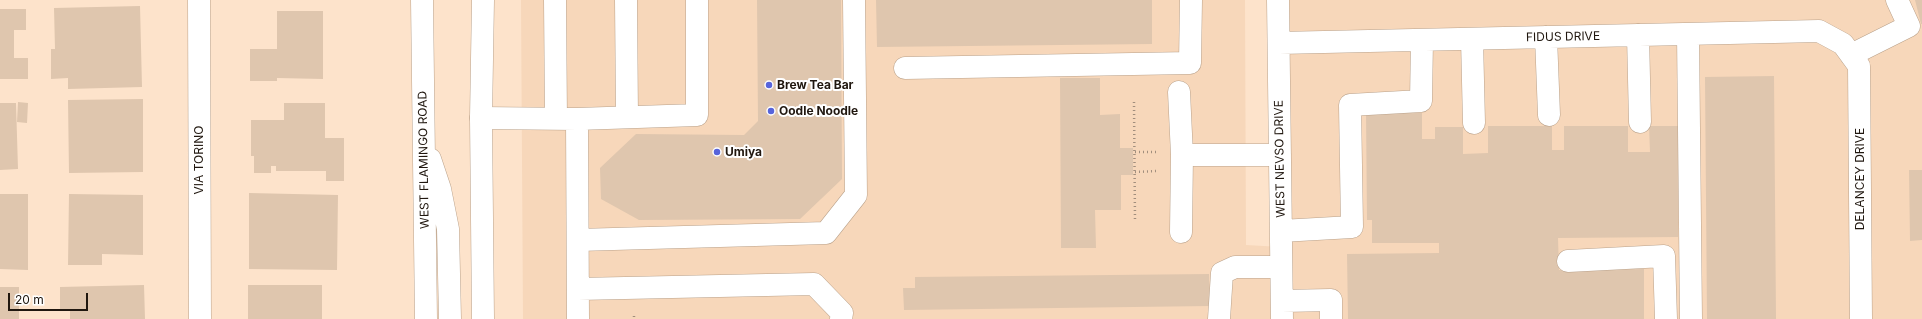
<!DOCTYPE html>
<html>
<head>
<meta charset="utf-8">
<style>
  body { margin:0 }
  #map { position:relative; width:1922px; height:319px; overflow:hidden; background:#fde3cb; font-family:Inter,sans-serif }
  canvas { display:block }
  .scale { position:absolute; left:8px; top:293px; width:80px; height:18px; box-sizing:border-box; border:2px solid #20170f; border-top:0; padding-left:5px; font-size:12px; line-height:14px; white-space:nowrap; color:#20170f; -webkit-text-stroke:3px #fff; paint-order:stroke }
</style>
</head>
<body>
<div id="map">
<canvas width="1922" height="319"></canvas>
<div class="scale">20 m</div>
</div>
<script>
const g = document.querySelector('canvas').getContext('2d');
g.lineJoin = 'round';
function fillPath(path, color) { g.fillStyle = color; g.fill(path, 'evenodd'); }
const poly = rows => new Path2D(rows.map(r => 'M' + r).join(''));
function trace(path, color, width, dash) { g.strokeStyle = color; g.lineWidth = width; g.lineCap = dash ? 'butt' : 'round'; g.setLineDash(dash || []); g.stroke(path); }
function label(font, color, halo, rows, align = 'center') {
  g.font = font + ' Inter,sans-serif'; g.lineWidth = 4; g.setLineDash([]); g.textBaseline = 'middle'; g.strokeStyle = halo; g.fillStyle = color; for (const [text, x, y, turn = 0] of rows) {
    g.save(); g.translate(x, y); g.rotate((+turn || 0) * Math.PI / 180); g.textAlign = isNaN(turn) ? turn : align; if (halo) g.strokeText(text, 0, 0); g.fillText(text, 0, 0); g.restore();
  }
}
fillPath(poly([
  [521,0,1245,0,1246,245,1281,247,1278,0,1922,0,1922,319,523,319]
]), '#f7d7ba');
fillPath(poly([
  [757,0,841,0,842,179,800,219,639,220,601,199,600,168,636,134,744,135,758,121],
  [876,0,1152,0,1152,44,877,47],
  [1915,0,1922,0,1922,24,1921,24],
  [140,6,142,87,68,89,68,78,51,79,51,49,55,49,54,8],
  [0,9,26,9,26,30,14,30,14,58,28,58,28,79,0,79],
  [277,11,323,11,323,79,277,78,277,81,250,81,250,49,277,49],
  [1774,76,1776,319,1707,319,1705,77],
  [1060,78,1100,78,1100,115,1120,114,1120,148,1133,148,1133,175,1121,175,1121,210,1095,210,1096,248,1061,248],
  [143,99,143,172,69,173,68,100],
  [18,102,28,103,27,123,17,122],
  [0,103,16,103,18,169,0,170],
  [284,103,325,103,325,138,344,138,344,181,326,181,326,171,276,171,276,166,271,166,271,173,254,173,254,156,251,156,251,120,284,120],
  [1366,113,1422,113,1422,139,1435,139,1435,127,1463,127,1463,154,1488,153,1488,126,1552,126,1552,150,1564,150,1564,126,1628,126,1628,152,1650,152,1649,126,1678,126,1678,237,1558,238,1559,270,1644,269,1644,319,1348,319,1347,254,1439,253,1439,243,1372,243,1372,220,1367,220],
  [1909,170,1922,170,1922,240,1910,241],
  [249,193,338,195,337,270,249,269],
  [0,194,28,194,28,270,0,269],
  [69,194,143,195,143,255,102,254,102,265,68,265],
  [1209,274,1210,306,904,310,903,288,915,288,915,277],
  [144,285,145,319,70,319,70,309,60,309,60,287],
  [248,285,322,285,322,319,248,319],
  [0,287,19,287,19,319,0,319]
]), '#dfc6ae');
const minor = poly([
  [199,0,200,319],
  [555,0,556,119],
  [626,0,627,117],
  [1278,0,1282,319],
  [1688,34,1691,319],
  [1638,35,1640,122],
  [1546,37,1549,115],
  [1472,39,1474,123],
  [1279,43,1819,31,1843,44,1859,66,1861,319],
  [1851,55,1909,26,1897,0],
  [905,68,1190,63,1191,0],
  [1179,92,1182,155,1280,155],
  [481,118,577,119,578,319],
  [577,119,697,115,697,0],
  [1281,231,1352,227,1350,105,1421,101,1422,40],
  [1181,232,1182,155],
  [578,240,826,233,856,195,854,0],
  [1568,261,1664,256,1666,319],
  [578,289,814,284,842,313,841,319],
  [1282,301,1331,300,1331,319],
  [1219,319,1222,273,1235,267,1281,267]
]);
const major = poly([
  [422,0,426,319],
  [483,0,481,118,483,319],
  [430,159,440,189,448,229,450,319]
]);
trace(minor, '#baa28b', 23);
trace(major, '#baa28b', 23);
trace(poly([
  [1134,102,1135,221],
  [1135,152,1157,152],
  [1135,172,1157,171],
  [634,316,634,319]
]), '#a18e7d', 2.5, [1, 3]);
trace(minor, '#fff', 22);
trace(major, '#fff', 22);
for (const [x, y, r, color] of [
  [769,85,4,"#5764db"],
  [771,111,4,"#5764db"],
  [717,152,4,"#5764db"]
]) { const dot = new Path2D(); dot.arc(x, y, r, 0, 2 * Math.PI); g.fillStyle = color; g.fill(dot); trace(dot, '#fff', 1.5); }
label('12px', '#20170f', '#fff', [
  ["FIDUS DRIVE",1563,37,-1],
  ["WEST NEVSO DRIVE",1280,159,-91],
  ["VIA TORINO",199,160,-90],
  ["WEST FLAMINGO ROAD",424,160,-91],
  ["DELANCEY DRIVE",1860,179,-90]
]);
label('bold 12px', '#20170f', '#fff', [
  ["Brew Tea Bar",777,85],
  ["Oodle Noodle",779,111],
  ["Umiya",725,152]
], 'left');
</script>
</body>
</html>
